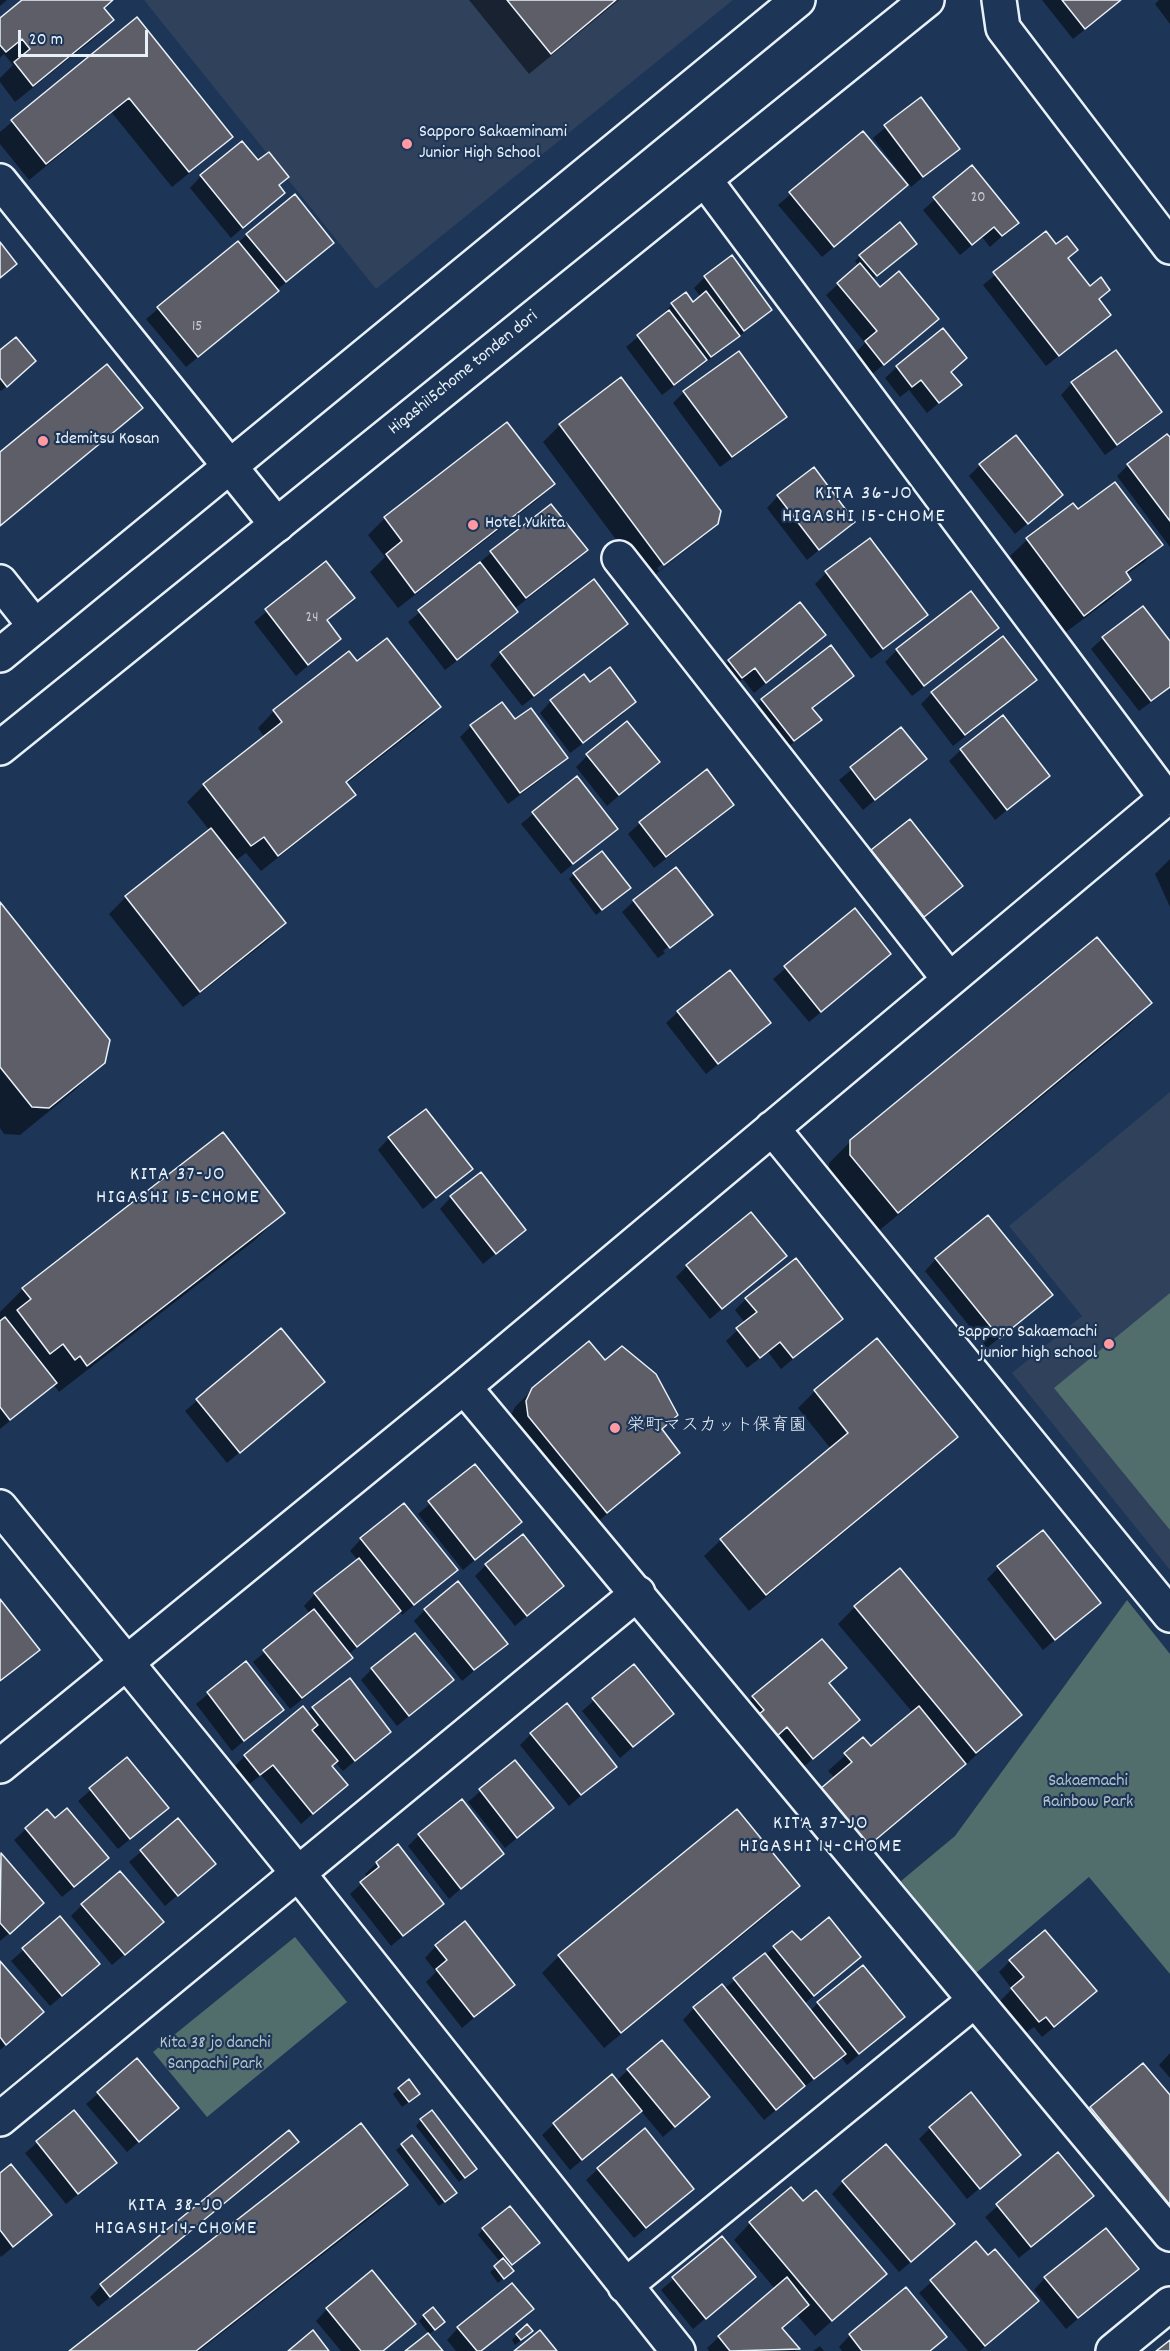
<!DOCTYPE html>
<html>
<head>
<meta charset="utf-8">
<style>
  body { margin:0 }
  #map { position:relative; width:1170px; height:2351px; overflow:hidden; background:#1d3557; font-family:Dekko,sans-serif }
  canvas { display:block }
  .scale { position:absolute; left:18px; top:30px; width:130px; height:27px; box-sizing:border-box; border:3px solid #e8f1f8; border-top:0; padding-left:8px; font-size:18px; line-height:21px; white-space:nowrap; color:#e8f1f8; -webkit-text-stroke:4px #1d3557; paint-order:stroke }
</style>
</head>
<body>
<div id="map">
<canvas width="1170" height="2351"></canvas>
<div class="scale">20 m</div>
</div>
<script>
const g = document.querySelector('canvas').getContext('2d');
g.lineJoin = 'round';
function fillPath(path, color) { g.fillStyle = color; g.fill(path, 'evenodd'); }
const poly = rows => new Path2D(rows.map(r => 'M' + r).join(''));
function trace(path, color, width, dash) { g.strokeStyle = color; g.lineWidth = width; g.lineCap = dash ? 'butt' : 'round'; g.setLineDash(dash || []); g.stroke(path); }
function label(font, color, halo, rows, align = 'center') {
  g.font = font + ' Dekko,"Klee One",sans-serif'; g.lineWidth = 4.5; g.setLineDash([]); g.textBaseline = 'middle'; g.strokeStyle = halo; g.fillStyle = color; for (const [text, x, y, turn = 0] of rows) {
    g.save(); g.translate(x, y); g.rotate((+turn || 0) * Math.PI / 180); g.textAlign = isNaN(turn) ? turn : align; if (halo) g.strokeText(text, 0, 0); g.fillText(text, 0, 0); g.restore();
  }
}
fillPath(poly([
  [144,0,733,0,376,289],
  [1170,1092,1170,1570,1012,1373,1082,1316,1009,1226]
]), '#30415c');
fillPath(poly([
  [1170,1293,1170,1530,1054,1388],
  [1127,1600,1170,1654,1170,1974,1089,1877,976,1973,901,1881,955,1836],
  [295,1937,347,2002,207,2117,153,2052]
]), '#526e6c');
fillPath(poly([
  [0,0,7,0,0,6],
  [25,0,115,0,104,9,112,20,96,37,15,102,0,82,0,78,13,65,4,54,0,58,0,20],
  [469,0,619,0,529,74],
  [1042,0,1122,0,1073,39],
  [1159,0,1170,0,1170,24,1155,4],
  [137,19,231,136,214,153,172,187,112,113,29,180,0,144,0,132],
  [920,99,958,148,911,187,873,138],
  [863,133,894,196,822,257,778,205],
  [972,167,1017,223,990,247,982,237,960,255,923,210],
  [201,176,278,186,283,193,231,238,190,188],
  [1046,233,1056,246,1076,250,1067,259,1109,315,1046,366,983,285],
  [247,235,332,243,277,290,266,302,186,367,146,319],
  [909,249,872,279,925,330,871,375,854,354,865,343,826,295,859,266,855,261,860,256],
  [705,277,771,310,726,347,662,395,626,347,662,317,661,316,672,304,693,304,701,297,694,288],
  [0,352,29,367,1,391,0,390],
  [965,358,950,373,960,385,927,413,909,390,900,397,885,378,897,367],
  [621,379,716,524,703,537,703,534,657,568,659,571,701,539,647,581,543,442,560,425],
  [1072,383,1160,412,1149,423,1105,455,1061,395],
  [684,392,785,417,774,428,720,467,673,403],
  [141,408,124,424,0,527,0,454],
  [1170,440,1170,547,1117,476,1128,465],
  [980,465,1061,495,1015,534,969,476],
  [553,484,536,501,398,608,370,572,385,557,368,535,385,518],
  [778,496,853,522,807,560,767,508],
  [1073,505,1078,511,1161,545,1144,562,1126,575,1129,580,1113,597,1066,632,1010,556,1027,540],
  [551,506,586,550,575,562,514,609,516,612,505,624,445,670,408,622,491,553],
  [870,540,926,615,914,626,871,659,815,584,826,573],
  [326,563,353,598,326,622,339,639,296,676,254,622],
  [971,593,997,628,986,639,912,696,885,662,897,650],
  [626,624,615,635,522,706,490,665,501,653],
  [824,635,754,693,743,679,730,689,717,672,729,661],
  [1103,638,1170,644,1170,688,1139,711,1091,649],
  [357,663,439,707,423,724,346,784,354,794,337,811,261,871,246,853,235,861,284,923,268,940,183,1007,109,914,126,897,210,831,187,802,204,785,265,738,258,728,274,711],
  [852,675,812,709,820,720,782,752,750,711,762,700],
  [1035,680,1023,691,953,746,921,704,932,693],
  [551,701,634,702,623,714,570,753,540,713],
  [471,726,566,758,555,769,508,804,460,737],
  [901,729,925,759,863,810,839,780],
  [961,750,1048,776,995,820,949,761],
  [587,756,658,762,607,806,576,767],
  [707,771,732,805,721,816,654,868,628,834,640,823],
  [576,778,616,829,561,874,521,824],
  [872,851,961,886,912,927,861,862],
  [1170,859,1170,907,1155,874],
  [574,874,624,893,596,915,569,879],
  [634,901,711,915,700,925,700,922,663,951,665,953,658,958,622,912],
  [0,904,104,1062,75,1090,20,1135,4,1134,0,1128],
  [854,910,878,965,809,1022,773,979],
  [1150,1003,1129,1025,876,1233,829,1177,829,1163,851,1141],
  [678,1012,769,1023,706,1074,666,1023],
  [389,1138,471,1169,423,1209,378,1150],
  [451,1197,524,1230,483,1264,440,1209],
  [283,1213,255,1240,59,1392,54,1385,0,1429,0,1312,23,1289],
  [785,1256,710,1319,676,1277,687,1266],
  [936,1259,1051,1295,987,1348,925,1271],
  [746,1299,841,1319,781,1369,768,1352,747,1368,726,1341,745,1323,735,1310],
  [281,1330,323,1382,227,1463,185,1411],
  [877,1340,956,1437,939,1454,749,1611,704,1556,721,1540,831,1449,798,1408,815,1391],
  [605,1362,676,1415,661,1431,678,1452,662,1469,590,1528,509,1419,515,1407,533,1389],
  [474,1466,520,1522,463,1570,418,1514],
  [361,1539,456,1570,402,1615,399,1611,349,1654,351,1658,340,1669,290,1709,253,1662,310,1614,304,1606,315,1594,358,1560,350,1551],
  [486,1565,562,1586,515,1626,475,1576],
  [998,1568,1099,1603,1043,1650,987,1579],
  [900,1570,1020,1715,948,1781,850,1862,835,1778,828,1771,863,1739,871,1748,913,1713,838,1624,855,1607],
  [0,1601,38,1649,0,1683],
  [425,1610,506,1644,462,1681,414,1621],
  [246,1663,282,1709,232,1751,196,1704],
  [634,1666,672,1714,620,1758,582,1711],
  [845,1668,828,1684,858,1720,801,1769,742,1709,753,1697],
  [372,1669,452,1680,397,1726,361,1680],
  [313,1708,389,1732,343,1771,335,1762,331,1766,346,1785,301,1824,261,1775,248,1785,234,1767,245,1756],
  [531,1734,615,1766,569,1806,520,1745],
  [127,1759,155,1819,118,1849,78,1801],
  [514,1762,540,1819,505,1848,468,1802],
  [178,1820,214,1864,165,1906,129,1862],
  [26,1829,96,1869,62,1897,14,1840],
  [419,1835,502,1854,449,1899,408,1846],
  [1,1855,31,1915,0,1941,0,1856],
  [377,1863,442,1904,391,1946,350,1894,368,1878,365,1874],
  [798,1886,782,1903,604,2048,542,1973,559,1956],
  [82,1905,150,1933,112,1965,71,1916],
  [60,1918,87,1975,50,2006,11,1961],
  [792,1933,801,1942,859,1957,804,2004,810,2011,818,2003,903,2017,847,2065,841,2057,764,2120,683,2020,694,2008,724,1989],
  [436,1946,513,1985,462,2028,426,1982,436,1972,425,1958],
  [1010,1961,1084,2002,1042,2037,1034,2027,1027,2032,1000,2001,1012,1989,999,1972],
  [0,1963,42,2012,0,2050],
  [1170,2053,1170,2078,1159,2065],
  [137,2060,165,2119,127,2152,86,2104],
  [628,2070,708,2097,663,2137,641,2111,570,2170,542,2135,554,2124,616,2081],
  [399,2089,413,2099,402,2107,393,2094],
  [1170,2098,1170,2232,1074,2124,1091,2108],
  [74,2112,103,2174,66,2204,25,2153],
  [421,2120,475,2169,459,2182,416,2126],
  [930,2128,1019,2155,967,2199,919,2139],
  [289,2132,297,2142,286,2154,98,2307,90,2297,101,2286],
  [412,2137,449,2198,439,2206,396,2150],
  [1058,2155,1081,2207,1019,2258,985,2217],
  [598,2169,692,2189,634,2238,586,2180],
  [0,2175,50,2215,1,2257,0,2255],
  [843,2182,942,2235,899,2272,832,2194],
  [406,2185,385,2206,199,2351,71,2351],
  [802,2203,885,2274,815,2336,797,2315,781,2329,798,2349,796,2351,709,2351,707,2348,719,2337,775,2289,734,2240,750,2223],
  [483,2229,532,2248,508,2267,506,2276,498,2283,490,2272,501,2263,478,2235],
  [722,2238,754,2277,693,2329,661,2290],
  [976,2243,988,2257,1037,2301,980,2351,968,2351,919,2293],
  [1137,2269,1066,2329,1034,2290,1045,2278],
  [906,2290,945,2337,934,2349,931,2351,842,2351,839,2347,850,2335],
  [327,2309,414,2324,384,2351,341,2351,316,2321],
  [532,2309,482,2351,456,2351,447,2340,458,2328],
  [424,2316,438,2327,428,2335,441,2351,408,2351,429,2334,419,2321],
  [517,2335,526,2336,515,2345,512,2340],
  [820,2346,824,2351,813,2351]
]), '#0007');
const building = poly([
  [22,0,113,0,104,8,114,20,33,86,14,62,30,49,22,39,6,52,0,45,0,18,22,0],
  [507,0,616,0,551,54,507,0],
  [1062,0,1121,0,1085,29,1062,0],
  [137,17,233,137,189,172,129,98,46,164,11,120,137,17],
  [921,97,960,149,923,177,884,125,921,97],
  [863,131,908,185,834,247,789,192,863,131],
  [242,141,258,160,269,152,289,177,279,185,285,193,243,228,200,175,242,141],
  [972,165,1019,223,1002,236,994,227,972,245,933,197,972,165],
  [295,194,334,243,286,282,246,234,295,194],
  [900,222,917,244,877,276,859,255,900,222],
  [1046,231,1056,244,1067,236,1078,250,1068,258,1090,286,1101,277,1110,290,1099,299,1111,315,1059,356,993,272,1046,231],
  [238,241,279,291,198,357,157,307,238,241],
  [0,242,17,264,0,278,0,242],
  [732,255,772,310,744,331,704,276,732,255],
  [860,263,880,287,899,271,939,319,884,365,865,341,877,331,837,283,860,263],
  [706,291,740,336,711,357,671,303,686,292,693,302,706,291],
  [669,310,707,360,674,385,637,335,669,310],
  [943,328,967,358,951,372,962,385,939,403,921,380,912,387,896,366,943,328],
  [16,337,36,361,7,387,0,378,0,350,16,337],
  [1116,350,1162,412,1117,445,1071,382,1116,350],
  [739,351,787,417,732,457,683,391,739,351],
  [107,364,143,408,0,526,0,452,107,364],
  [621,377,721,511,718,524,664,565,559,424,621,377],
  [507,422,555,484,415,593,386,554,402,541,384,517,507,422],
  [1167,434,1170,437,1170,521,1127,464,1167,434],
  [1016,435,1063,495,1028,524,979,464,1016,435],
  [814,467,855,522,819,550,777,495,814,467],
  [1115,482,1163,545,1126,572,1131,580,1084,616,1026,538,1073,503,1078,509,1115,482],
  [551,504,588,550,526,598,490,551,551,504],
  [870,538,928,615,883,649,825,571,870,538],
  [326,561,355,598,327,620,341,639,308,665,265,609,326,561],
  [480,562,518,612,457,660,418,610,480,562],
  [594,579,628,624,534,696,500,652,594,579],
  [971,591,999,628,924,686,896,649,971,591],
  [800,602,826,635,766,683,755,668,742,678,728,660,800,602],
  [1143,606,1170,641,1170,687,1151,701,1102,637,1143,606],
  [1003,636,1037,680,965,735,931,692,1003,636],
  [387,638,441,707,346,782,356,795,278,856,264,837,251,846,203,784,282,722,273,710,349,651,357,661,387,638],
  [831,645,854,676,812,708,822,720,794,741,761,699,831,645],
  [610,667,636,702,583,743,550,700,584,674,590,682,610,667],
  [502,702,515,719,531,708,568,758,520,793,470,725,502,702],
  [1003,715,1050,776,1007,810,960,749,1003,715],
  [627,721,660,762,619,795,586,754,627,721],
  [901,727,927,759,875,800,850,767,901,727],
  [707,769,734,805,666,857,639,822,707,769],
  [577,776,618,829,573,864,532,812,577,776],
  [910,819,963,886,924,917,871,850,910,819],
  [211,828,286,923,200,992,125,896,211,828],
  [602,851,631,888,602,910,573,873,602,851],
  [676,867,713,915,670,948,633,900,676,867],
  [0,902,110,1040,105,1063,49,1108,32,1107,0,1067,0,902],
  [855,908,891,954,821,1012,784,966,855,908],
  [1097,937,1152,1003,898,1213,850,1155,850,1140,1097,937],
  [730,970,771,1023,718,1064,677,1011,730,970],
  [426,1109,473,1169,436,1198,388,1137,426,1109],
  [223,1132,285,1213,87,1366,80,1356,75,1360,63,1344,50,1354,17,1310,31,1299,22,1288,223,1132],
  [481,1172,526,1230,496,1254,450,1196,481,1172],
  [751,1212,787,1256,722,1309,686,1265,751,1212],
  [988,1215,1053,1295,1000,1338,935,1258,988,1215],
  [796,1258,843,1319,793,1358,780,1342,760,1358,736,1328,757,1312,745,1298,796,1258],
  [5,1317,57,1383,10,1420,0,1407,0,1321,5,1317],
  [281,1328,325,1382,240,1453,196,1399,281,1328],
  [877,1338,958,1437,766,1595,720,1539,848,1433,814,1390,877,1338],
  [589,1341,605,1360,622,1346,656,1374,678,1415,662,1429,680,1453,607,1513,528,1416,526,1401,532,1388,589,1341],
  [475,1464,522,1522,475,1560,428,1501,475,1464],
  [404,1503,458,1570,414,1605,360,1538,404,1503],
  [1043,1530,1101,1603,1055,1640,997,1566,1043,1530],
  [523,1534,564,1586,527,1616,485,1564,523,1534],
  [359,1558,401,1611,357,1647,314,1593,359,1558],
  [900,1568,1022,1715,976,1753,854,1606,900,1568],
  [458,1581,508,1644,474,1670,424,1609,458,1581],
  [0,1599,40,1650,0,1681,0,1599],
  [314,1609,353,1658,302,1698,263,1650,314,1609],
  [415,1633,454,1680,409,1716,371,1668,415,1633],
  [822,1639,847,1668,829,1683,860,1720,813,1759,787,1727,776,1737,758,1715,764,1710,752,1696,822,1639],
  [246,1661,284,1710,244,1741,207,1692,246,1661],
  [634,1664,674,1714,633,1747,592,1698,634,1664],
  [350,1678,391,1732,355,1761,312,1707,350,1678],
  [567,1703,617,1767,581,1795,530,1733,567,1703],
  [303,1706,318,1725,312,1730,338,1761,332,1766,348,1785,313,1814,273,1765,260,1775,244,1755,303,1706],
  [919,1706,966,1764,867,1847,820,1789,852,1762,844,1753,863,1737,871,1746,919,1706],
  [127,1757,169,1808,130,1839,89,1788,127,1757],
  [515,1760,554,1808,517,1838,479,1789,515,1760],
  [462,1799,504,1854,461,1889,418,1834,462,1799],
  [67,1808,109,1858,74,1887,25,1828,47,1809,55,1818,67,1808],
  [737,1809,800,1886,621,2033,558,1955,737,1809],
  [178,1818,216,1864,178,1896,140,1850,178,1818],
  [398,1844,444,1904,403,1936,360,1882,379,1867,376,1862,398,1844],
  [1,1853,44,1903,10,1934,0,1923,1,1853],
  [120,1871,164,1922,125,1955,81,1904,120,1871],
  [60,1916,100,1964,62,1996,22,1948,60,1916],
  [829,1917,861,1957,814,1996,773,1946,792,1931,801,1940,829,1917],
  [465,1921,515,1985,474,2017,436,1969,447,1960,435,1945,465,1921],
  [1045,1930,1097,1991,1054,2027,1046,2017,1039,2022,1011,1988,1024,1977,1009,1960,1045,1930],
  [765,1953,846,2054,814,2079,733,1978,765,1953],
  [0,1961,44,2012,6,2045,0,2037,0,1961],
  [863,1965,905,2017,859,2054,817,2002,863,1965],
  [722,1984,805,2086,776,2110,693,2007,722,1984],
  [662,2040,710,2097,675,2127,627,2069,662,2040],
  [137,2058,179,2108,139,2142,97,2092,137,2058],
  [1143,2063,1170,2095,1170,2205,1090,2107,1143,2063],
  [612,2074,642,2111,582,2160,553,2123,612,2074],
  [409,2079,420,2094,409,2102,398,2088,409,2079],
  [971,2092,1021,2155,980,2189,929,2127,971,2092],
  [74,2110,117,2163,78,2194,36,2141,74,2110],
  [432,2110,477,2169,465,2178,420,2119,432,2110],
  [361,2123,408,2185,196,2351,69,2351,361,2123],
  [645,2128,694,2189,646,2228,597,2168,645,2128],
  [289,2130,299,2142,110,2297,100,2284,289,2130],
  [412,2135,457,2193,445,2202,401,2144,412,2135],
  [886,2144,955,2224,911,2262,842,2181,886,2144],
  [1058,2152,1094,2196,1031,2247,996,2204,1058,2152],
  [11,2164,52,2215,13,2247,0,2230,0,2173,11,2164],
  [791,2187,803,2201,816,2190,887,2274,832,2321,749,2222,791,2187],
  [510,2206,540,2243,512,2265,482,2228,510,2206],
  [1106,2228,1139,2269,1078,2318,1044,2277,1106,2228],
  [722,2236,756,2277,706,2319,672,2277,722,2236],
  [976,2241,988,2255,995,2249,1039,2301,985,2346,930,2280,976,2241],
  [503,2258,514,2271,504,2279,494,2266,503,2258],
  [372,2270,416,2324,383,2351,361,2351,326,2308,372,2270],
  [787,2277,809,2305,782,2328,800,2349,730,2351,718,2336,787,2277],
  [512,2283,534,2309,481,2351,477,2351,457,2327,512,2283],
  [906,2287,947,2337,930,2351,862,2351,849,2334,906,2287],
  [433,2307,445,2322,435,2330,423,2315,433,2307],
  [527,2324,533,2331,521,2340,516,2334,527,2324],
  [313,2330,329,2351,288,2351,313,2330],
  [540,2330,557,2351,514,2351,540,2330],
  [428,2333,443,2351,405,2351,428,2333],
  [1170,2340,1170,2351,1156,2351,1170,2340]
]);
fillPath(building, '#5e5e69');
trace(building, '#e8f1f8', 1.5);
const minor = poly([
  [999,0,1003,28,1170,247],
  [705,180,1166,798],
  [0,181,277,525],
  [619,558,949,979],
  [0,582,35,626],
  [772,1128,1170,1615],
  [464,1387,1170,2234],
  [0,1507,310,1888,678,2351],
  [0,1766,464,1387,1170,795],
  [0,2119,638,1593],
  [625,2286,974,2001],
  [1113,2351,1170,2304]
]);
const tertiary = poly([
  [0,655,798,0],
  [0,748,927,0]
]);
trace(minor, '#e8f1f8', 38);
trace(tertiary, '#e8f1f8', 38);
trace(minor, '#1d3557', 33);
trace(tertiary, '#1d3557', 33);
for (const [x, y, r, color] of [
  [407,144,6,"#ff9aa2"],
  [43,441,6,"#ff9aa2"],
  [473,525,6,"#ff9aa2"],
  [1109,1344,6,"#ff9aa2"],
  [615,1428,6,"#ff9aa2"]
]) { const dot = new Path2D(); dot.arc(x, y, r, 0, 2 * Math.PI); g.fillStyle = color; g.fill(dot); trace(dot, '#1d3557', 2); }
label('15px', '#c6ccd4', null, [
  ["20",978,199],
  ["15",197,328],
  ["24",312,619]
]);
label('18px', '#e8f1f8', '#1d3557', [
  ["Sapporo Sakaeminami",419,134],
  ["Junior High School",419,155],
  ["Idemitsu Kosan",55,441],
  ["Hotel Yukita",485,525],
  ["Sapporo Sakaemachi",1097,1334,"right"],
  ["junior high school",1097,1355,"right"],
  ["栄町マスカット保育園",627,1428]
], 'left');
label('18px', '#e8f1f8', '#1d3557', [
  ["Higashi15chome tonden dori",464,374,-39]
]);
label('18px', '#b4c3c7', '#1d3557', [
  ["Sakaemachi",1088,1783],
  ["Rainbow Park",1088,1804],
  ["Kita 38 jo danchi",215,2045],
  ["Sanpachi Park",215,2066]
]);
g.letterSpacing = '1.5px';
label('20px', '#e8f1f8', '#1d3557', [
  ["KITA 36-JO",864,495],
  ["HIGASHI 15-CHOME",864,518],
  ["KITA 37-JO",178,1176],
  ["HIGASHI 15-CHOME",178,1199],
  ["KITA 37-JO",821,1825],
  ["HIGASHI 14-CHOME",821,1848],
  ["KITA 38-JO",176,2207],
  ["HIGASHI 14-CHOME",176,2230]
]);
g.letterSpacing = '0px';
</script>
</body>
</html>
